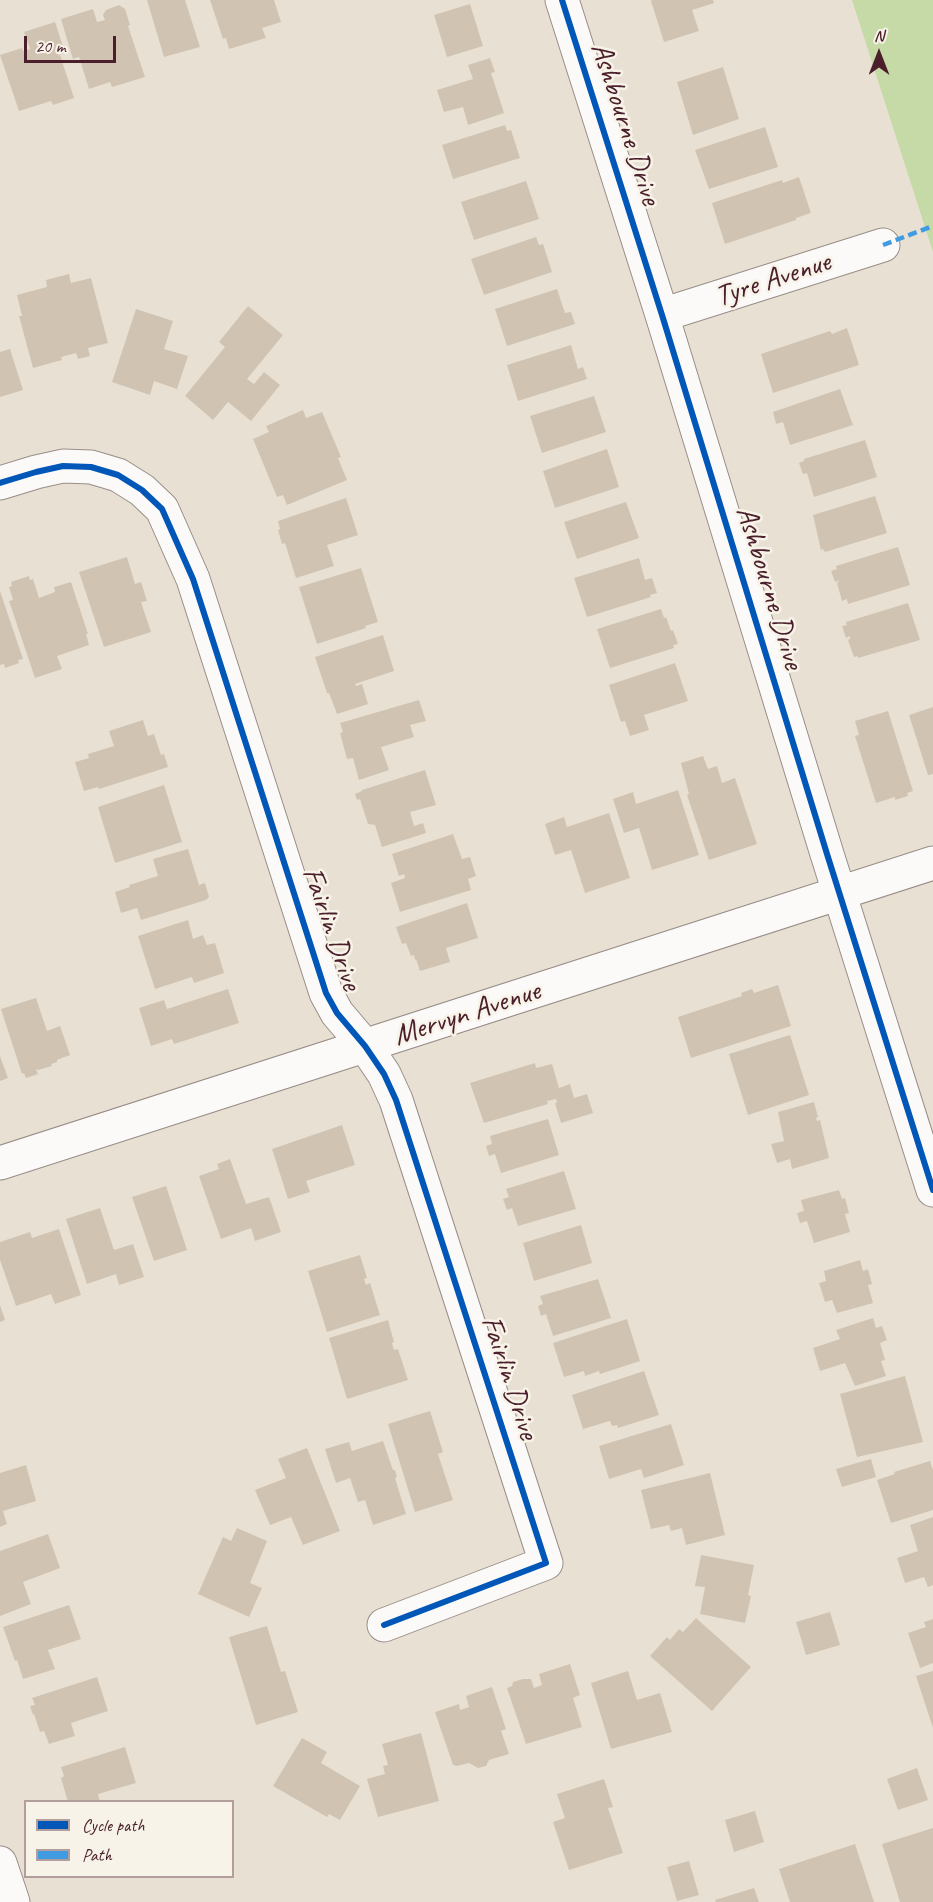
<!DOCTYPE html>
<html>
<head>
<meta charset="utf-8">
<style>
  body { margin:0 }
  #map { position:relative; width:933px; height:1902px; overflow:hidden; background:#e8e1d3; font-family:Caveat,sans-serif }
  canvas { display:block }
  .legend { position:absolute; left:24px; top:1800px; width:210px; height:78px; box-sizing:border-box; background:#f7f3e8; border:2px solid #b29e9c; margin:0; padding:8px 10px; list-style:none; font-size:18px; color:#4a1f2b }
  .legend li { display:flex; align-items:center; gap:12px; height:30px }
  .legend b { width:30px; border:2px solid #b29e9c }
  .north { position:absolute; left:849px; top:24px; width:60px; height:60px; -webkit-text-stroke:4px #f7f3e8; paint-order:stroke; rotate:0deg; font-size:16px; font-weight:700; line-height:24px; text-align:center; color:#4a1f2b }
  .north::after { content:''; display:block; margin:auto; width:21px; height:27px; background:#4a1f2b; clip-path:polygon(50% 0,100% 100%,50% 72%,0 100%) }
  .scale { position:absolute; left:24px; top:36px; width:92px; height:27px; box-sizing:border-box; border:3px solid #4a1f2b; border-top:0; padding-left:8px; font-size:18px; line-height:21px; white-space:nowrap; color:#4a1f2b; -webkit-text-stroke:4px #f7f3e8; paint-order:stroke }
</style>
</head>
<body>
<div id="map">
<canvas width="933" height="1902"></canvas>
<ul class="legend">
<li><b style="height:8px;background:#0057b8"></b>Cycle path</li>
<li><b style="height:8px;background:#409be1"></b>Path</li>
</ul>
<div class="north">N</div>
<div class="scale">20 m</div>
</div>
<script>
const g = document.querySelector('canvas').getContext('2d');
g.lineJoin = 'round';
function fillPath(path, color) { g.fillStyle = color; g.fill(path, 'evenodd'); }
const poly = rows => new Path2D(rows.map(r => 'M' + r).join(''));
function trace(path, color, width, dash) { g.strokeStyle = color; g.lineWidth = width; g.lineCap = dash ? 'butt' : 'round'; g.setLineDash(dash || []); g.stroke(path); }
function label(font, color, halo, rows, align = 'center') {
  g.font = font + ' Caveat,sans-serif'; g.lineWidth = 5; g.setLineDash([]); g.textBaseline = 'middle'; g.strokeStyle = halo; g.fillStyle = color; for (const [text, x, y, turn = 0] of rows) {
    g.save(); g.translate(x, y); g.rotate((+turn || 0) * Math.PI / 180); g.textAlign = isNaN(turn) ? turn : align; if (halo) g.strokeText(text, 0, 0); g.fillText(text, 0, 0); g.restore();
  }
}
fillPath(poly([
  [852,0,933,0,933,252]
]), '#c5daa6');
fillPath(poly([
  [147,0,185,0,200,47,164,57],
  [210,0,274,0,281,22,262,28,266,38,229,49,226,38,223,39],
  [652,0,713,0,714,3,692,10,699,31,664,42,651,1],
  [470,4,483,46,447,57,434,15],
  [119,5,125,9,130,25,128,26,145,77,112,87,110,82,89,89,79,57,73,59,61,19,93,9,97,22,105,20,103,15,106,10],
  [55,22,65,53,60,55,74,98,53,105,51,101,19,111,0,55,22,48,23,51,30,49,24,32],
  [490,58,495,72,491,73,504,113,468,125,463,107,444,112,437,90,473,79,468,65],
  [723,67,739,119,693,135,677,82],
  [505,125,507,131,511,130,520,158,453,179,442,145],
  [765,127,778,167,709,189,695,150],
  [799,177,811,213,796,218,796,220,725,244,712,203,782,180,783,183],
  [526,181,539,219,474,240,461,202],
  [536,237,539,245,543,244,552,272,484,295,471,259],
  [69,274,71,283,91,278,108,343,88,348,90,356,78,359,76,353,61,357,62,360,33,368,19,316,22,316,17,295,47,287,46,280],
  [557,289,565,313,571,312,575,324,507,346,495,309],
  [248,306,283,335,247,379,254,384,264,372,280,385,251,421,228,402,213,420,185,396,225,347,219,342],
  [136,309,173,321,164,349,188,356,177,389,154,381,150,395,112,382],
  [847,328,859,365,773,393,761,354,830,331,832,334],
  [571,345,578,369,583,367,587,379,518,401,507,365],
  [10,349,23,390,0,397,0,352],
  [840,389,853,425,790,445,783,422,776,424,773,412],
  [594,396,606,432,542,453,530,416],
  [303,410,306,418,322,412,341,457,338,458,347,480,287,505,283,495,277,497,253,439,269,432,266,426],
  [865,440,877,477,814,497,807,473,803,474,799,463,804,461,804,459],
  [607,449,619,487,555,508,543,471],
  [875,496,887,533,825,552,823,549,821,550,813,515],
  [346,498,358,535,327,545,334,566,296,578,285,543,282,544,278,530,280,529,278,521],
  [626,502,639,538,577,559,564,522],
  [898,547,910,585,848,604,847,599,842,601,837,583,840,580,835,582,831,571,837,569,836,566],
  [127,557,135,584,141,582,147,601,141,602,151,632,104,647,79,572],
  [639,558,645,580,652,578,657,593,650,595,651,597,587,617,574,578],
  [361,568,378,622,365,626,366,628,317,644,299,587],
  [29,576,30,580,33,579,39,598,55,592,54,587,71,582,88,634,86,634,89,645,57,656,62,669,35,678,9,601,13,600,9,587,12,586,11,582],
  [0,591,23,659,18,660,19,663,5,668,4,664,0,665],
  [908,603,920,640,858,658,858,656,854,657,848,640,850,639,850,636,846,638,842,626,847,625,846,622],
  [661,609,664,618,666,617,671,631,673,630,678,644,673,645,674,648,610,668,597,629],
  [383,635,394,671,355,684,356,686,362,684,368,704,337,714,329,693,327,693,315,657],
  [675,663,688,701,644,715,649,730,630,736,625,721,621,722,609,685],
  [419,700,426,721,410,725,414,737,381,747,389,770,359,780,353,758,347,759,340,733,343,732,340,723],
  [933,707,933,774,928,775,909,715],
  [888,711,913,791,907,793,908,796,895,800,895,797,876,803,855,736,859,735,855,721],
  [143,720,148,736,154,734,161,755,164,754,168,767,99,789,98,787,84,791,75,762,89,758,88,754,114,746,109,731],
  [703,756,708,769,717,766,722,783,735,778,757,844,709,860,687,795,689,794,681,763],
  [425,770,436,805,410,812,414,826,423,823,426,833,382,847,375,825,368,824,360,799,357,800,355,794,362,791,362,790],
  [164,785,182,842,115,863,98,807],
  [678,790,699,855,652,870,639,828,624,833,613,799,633,792,636,804],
  [609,813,630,878,585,893,571,850,555,855,545,824,564,817,567,827],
  [453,834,462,859,470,857,476,876,468,879,471,890,400,912,391,883,405,878,404,874,399,876,392,854],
  [188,849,199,885,205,883,209,897,206,900,141,920,137,908,121,913,115,892,130,887,129,885,158,876,153,859],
  [467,903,478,938,446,948,450,962,420,971,416,959,415,960,414,955,411,956,406,943,402,944,396,927],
  [188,920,193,939,203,935,207,945,215,943,224,973,194,983,192,977,155,989,138,936],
  [778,985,791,1026,691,1058,678,1017,742,996,741,993,752,989,754,993],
  [228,989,239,1023,174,1044,172,1039,151,1046,139,1008,164,1000,167,1009],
  [36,998,47,1031,60,1026,70,1055,57,1060,57,1062,51,1064,52,1066,38,1070,36,1069,38,1074,26,1078,24,1073,22,1074,1,1009],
  [790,1035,809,1095,748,1115,729,1054],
  [0,1056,8,1078,0,1081],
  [535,1063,536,1068,552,1064,559,1088,570,1084,574,1098,587,1094,593,1113,561,1123,555,1103,557,1103,556,1099,547,1101,548,1104,484,1123,470,1083],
  [814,1102,818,1117,816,1118,817,1121,820,1120,829,1158,792,1169,790,1159,777,1163,771,1144,784,1141,778,1112],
  [548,1119,559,1155,501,1173,495,1154,489,1156,486,1146,492,1144,490,1136],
  [342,1125,355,1165,306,1181,310,1192,288,1199,272,1149],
  [230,1159,246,1204,269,1197,281,1232,255,1241,251,1228,221,1239,199,1176,219,1169,217,1164],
  [564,1171,576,1209,518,1226,512,1208,507,1210,503,1199,509,1197,506,1189],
  [166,1186,187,1250,154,1261,132,1197],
  [839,1190,842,1199,845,1198,849,1213,845,1214,850,1232,814,1243,807,1221,800,1223,797,1213,804,1211,801,1200],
  [100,1208,114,1250,133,1244,144,1277,119,1285,116,1274,87,1284,66,1219],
  [581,1225,592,1263,534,1281,523,1243],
  [59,1229,81,1295,55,1304,51,1294,16,1306,0,1260,0,1242,30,1232,32,1238],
  [360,1255,367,1278,364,1279,366,1285,370,1283,380,1315,327,1332,308,1271],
  [860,1260,863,1271,868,1269,872,1284,868,1285,873,1303,837,1313,832,1300,825,1302,819,1283,826,1281,824,1271],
  [598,1279,611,1318,553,1336,546,1314,541,1316,538,1306,543,1304,540,1296],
  [0,1305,5,1320,0,1322],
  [873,1318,876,1328,882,1326,887,1340,880,1343,885,1360,881,1361,886,1376,855,1386,845,1363,820,1371,813,1348,840,1339,836,1330],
  [627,1319,640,1361,600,1374,599,1371,585,1376,584,1371,564,1377,553,1343],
  [388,1320,394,1342,392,1343,394,1350,398,1349,408,1380,347,1399,329,1338],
  [644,1371,659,1415,618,1428,617,1425,612,1426,610,1421,583,1429,572,1395],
  [905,1376,923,1442,857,1457,840,1394],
  [430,1411,443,1452,438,1454,453,1500,415,1512,388,1424],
  [671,1424,684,1465,644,1478,641,1469,609,1479,599,1446],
  [383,1441,393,1470,395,1470,397,1477,395,1478,406,1514,373,1525,365,1500,358,1502,350,1478,336,1483,325,1449,349,1442,352,1451],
  [307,1448,340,1531,303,1545,291,1517,270,1525,255,1490,286,1478,278,1459],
  [871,1459,876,1477,842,1487,836,1469],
  [930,1461,933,1470,933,1510,891,1523,877,1480,895,1474,894,1472],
  [26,1465,36,1501,3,1511,7,1524,0,1527,0,1473],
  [710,1473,725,1535,686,1545,682,1528,671,1531,669,1525,651,1529,641,1490],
  [933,1517,933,1585,928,1587,924,1577,905,1583,897,1558,918,1551,910,1525],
  [237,1528,267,1541,250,1583,262,1588,249,1617,198,1594,223,1537,231,1541],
  [48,1534,60,1568,23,1582,31,1604,0,1616,0,1551],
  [701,1555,754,1565,748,1595,751,1596,745,1623,700,1614,705,1587,695,1586],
  [69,1605,81,1639,48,1650,55,1669,23,1679,17,1660,15,1661,3,1627],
  [830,1612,840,1645,806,1655,796,1622],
  [696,1618,751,1667,712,1711,650,1656,667,1637,670,1640,679,1629,683,1632],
  [933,1619,933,1663,920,1668,908,1633,926,1627,924,1622],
  [267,1626,281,1672,285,1671,298,1712,256,1725,229,1637],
  [570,1664,580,1695,573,1698,582,1727,526,1744,507,1688,512,1686,513,1682,523,1679,531,1679,534,1688,542,1685,539,1674],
  [628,1671,637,1700,660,1693,672,1732,611,1749,591,1683],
  [933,1671,933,1728,916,1676],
  [97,1677,108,1711,71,1723,75,1736,49,1744,44,1731,40,1732,34,1714,33,1715,30,1706,35,1705,32,1698],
  [492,1687,506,1729,501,1731,509,1754,489,1760,486,1766,478,1768,469,1763,457,1766,453,1765,435,1712,459,1704,460,1710,469,1707,466,1696],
  [421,1733,439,1801,378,1817,367,1779,385,1774,383,1766,388,1765,382,1744],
  [302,1738,327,1752,321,1763,360,1786,340,1820,329,1814,327,1817,273,1786],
  [125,1747,136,1783,98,1794,100,1802,68,1802,61,1778,64,1776,61,1767],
  [917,1768,928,1800,898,1810,887,1779],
  [604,1779,613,1807,608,1808,623,1853,569,1870,553,1822,565,1818,557,1794],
  [755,1811,764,1842,734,1852,725,1820],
  [933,1828,933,1902,900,1902,882,1844],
  [855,1844,874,1902,790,1902,779,1869],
  [689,1861,699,1895,677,1901,667,1867],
  [754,1888,759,1902,716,1902,715,1900]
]), '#d1c3b2');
const minor = poly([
  [562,0,662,315,827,854,933,1190],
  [662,315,883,245],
  [0,483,36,472,63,466,91,467,118,475,142,490,162,509,193,579,326,993,337,1013,365,1046,384,1074,396,1100,546,1563,384,1625],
  [0,1163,933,863],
  [0,1863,13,1902]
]);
trace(minor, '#988d88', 35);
trace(minor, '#fcfaf8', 33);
trace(poly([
  [883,245,933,226]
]), '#409be1', 4.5, [9, 4.5]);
trace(poly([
  [562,0,662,315,827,854,933,1190],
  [0,483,36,472,63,466,91,467,118,475,142,490,162,509,193,579,326,993,337,1013,365,1046,384,1074,396,1100,546,1563,384,1625]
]), '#0057b8', 6);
label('30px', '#4a1f2b', '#f7f3e8', [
  ["Ashbourne Drive",625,124,72],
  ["Tyre Avenue",773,280,-18],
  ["Ashbourne Drive",769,588,73],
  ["Fairlin Drive",331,929,71],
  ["Mervyn Avenue",467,1014,-18],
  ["Fairlin Drive",509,1378,72]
]);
</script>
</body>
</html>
